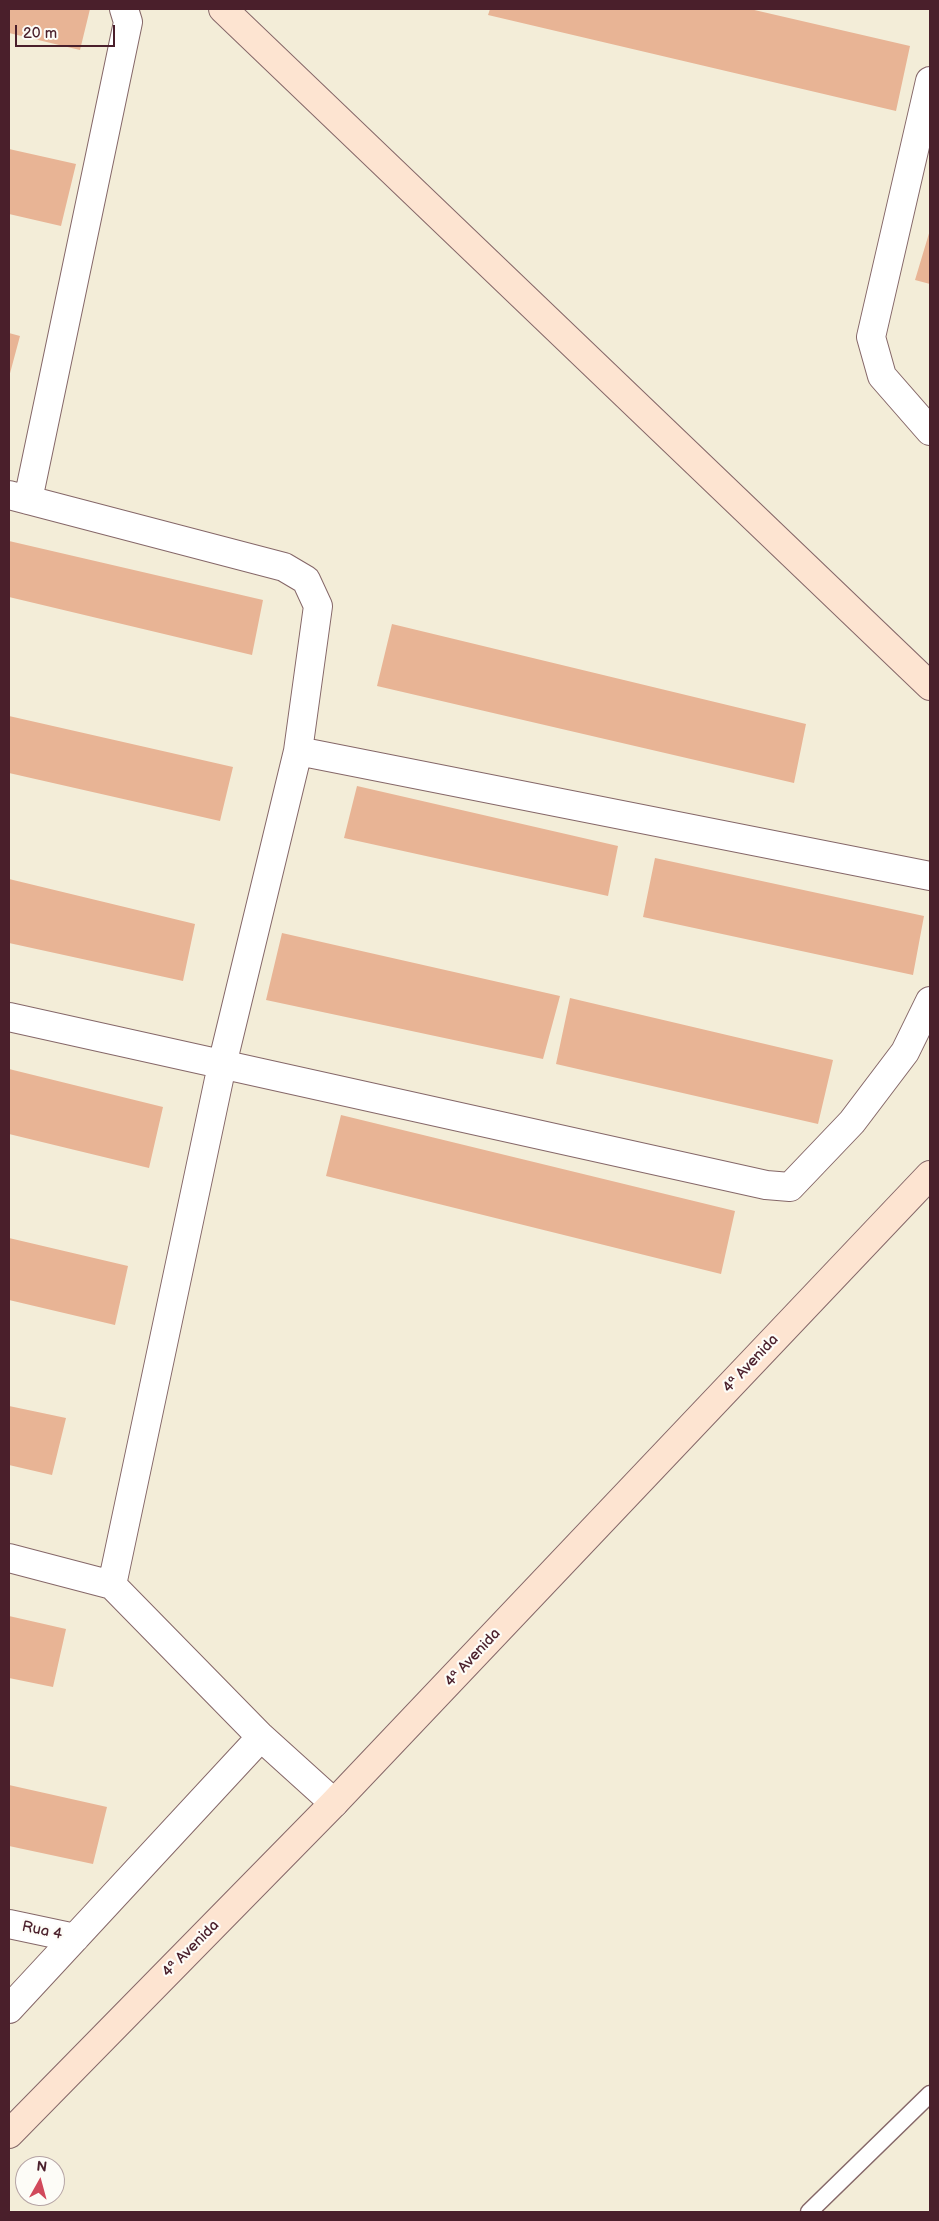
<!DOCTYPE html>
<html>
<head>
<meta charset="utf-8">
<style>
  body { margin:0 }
  #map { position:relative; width:939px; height:2221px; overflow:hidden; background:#f3edd8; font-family:"Balsamiq Sans",sans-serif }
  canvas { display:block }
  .frame { position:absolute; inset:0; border:10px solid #4a1f2b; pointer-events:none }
  .north { position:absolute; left:15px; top:2156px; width:50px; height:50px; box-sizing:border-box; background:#fdfcf7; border:1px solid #b5a4a5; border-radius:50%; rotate:7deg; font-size:14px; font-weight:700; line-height:20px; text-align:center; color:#4a1f2b }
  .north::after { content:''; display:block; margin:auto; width:18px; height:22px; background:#d1495b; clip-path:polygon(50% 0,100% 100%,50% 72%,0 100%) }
  .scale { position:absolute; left:15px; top:25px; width:100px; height:22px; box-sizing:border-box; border:2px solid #4a1f2b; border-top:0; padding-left:6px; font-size:15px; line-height:18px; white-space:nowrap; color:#4a1f2b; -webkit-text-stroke:4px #fdfcf7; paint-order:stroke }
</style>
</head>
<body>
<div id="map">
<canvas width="939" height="2221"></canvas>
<div class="frame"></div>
<div class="north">N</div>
<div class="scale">20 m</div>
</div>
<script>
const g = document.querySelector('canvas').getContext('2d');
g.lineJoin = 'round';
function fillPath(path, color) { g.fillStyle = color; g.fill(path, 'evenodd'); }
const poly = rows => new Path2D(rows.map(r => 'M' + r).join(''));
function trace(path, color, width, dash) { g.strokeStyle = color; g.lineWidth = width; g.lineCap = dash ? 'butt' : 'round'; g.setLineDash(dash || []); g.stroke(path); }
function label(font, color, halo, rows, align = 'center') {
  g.font = font + ' "Balsamiq Sans",sans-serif'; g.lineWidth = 4.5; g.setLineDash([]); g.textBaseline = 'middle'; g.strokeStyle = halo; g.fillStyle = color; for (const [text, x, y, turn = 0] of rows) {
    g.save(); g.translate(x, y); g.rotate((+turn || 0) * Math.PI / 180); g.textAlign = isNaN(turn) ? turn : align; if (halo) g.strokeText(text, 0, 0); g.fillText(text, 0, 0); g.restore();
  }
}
fillPath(poly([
  [9,9,90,9,80,50,9,33],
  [490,9,750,9,910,46,896,111,488,15],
  [9,149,76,164,61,226,9,214],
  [930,230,930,284,915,280],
  [9,333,20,336,9,377],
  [9,541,263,600,252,655,9,597],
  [392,624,806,724,794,783,377,686],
  [9,716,233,767,220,821,9,773],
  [357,786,618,846,608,896,344,838],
  [655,858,924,916,913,975,643,917],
  [9,879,195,924,183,981,9,943],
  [282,933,560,996,543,1059,266,1000],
  [570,998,833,1060,818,1124,556,1064],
  [9,1069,163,1107,149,1168,9,1134],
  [341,1115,735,1211,721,1274,326,1176],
  [9,1238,128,1266,115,1325,9,1300],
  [9,1406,66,1418,52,1475,9,1465],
  [9,1616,66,1629,53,1687,9,1678],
  [9,1785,107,1807,93,1864,9,1846]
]), '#e8b495');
const lane = poly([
  [809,2212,930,2094]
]);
const street = poly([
  [930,81,871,337,882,376,930,431],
  [9,495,284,567,306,580,318,606,298,751,222,1065,112,1585],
  [28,500,128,22,124,9],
  [298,751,930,876],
  [9,1017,766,1185,790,1187,852,1122,905,1052,930,1001],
  [9,1558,112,1585,261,1737,334,1803],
  [9,1924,75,1938],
  [9,2009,261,1737]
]);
const secondary = poly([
  [223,9,930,686],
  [9,2134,334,1803,930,1175]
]);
trace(lane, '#856768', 19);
trace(street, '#856768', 30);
trace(secondary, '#856768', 30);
trace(lane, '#fff', 16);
trace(street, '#fff', 28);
trace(secondary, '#fde4d1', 28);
label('15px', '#4a1f2b', '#fdfcf7', [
  ["4ª Avenida",751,1364,-47],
  ["4ª Avenida",473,1658,-47],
  ["Rua 4",42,1931,12],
  ["4ª Avenida",191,1949,-45]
]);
</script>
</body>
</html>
